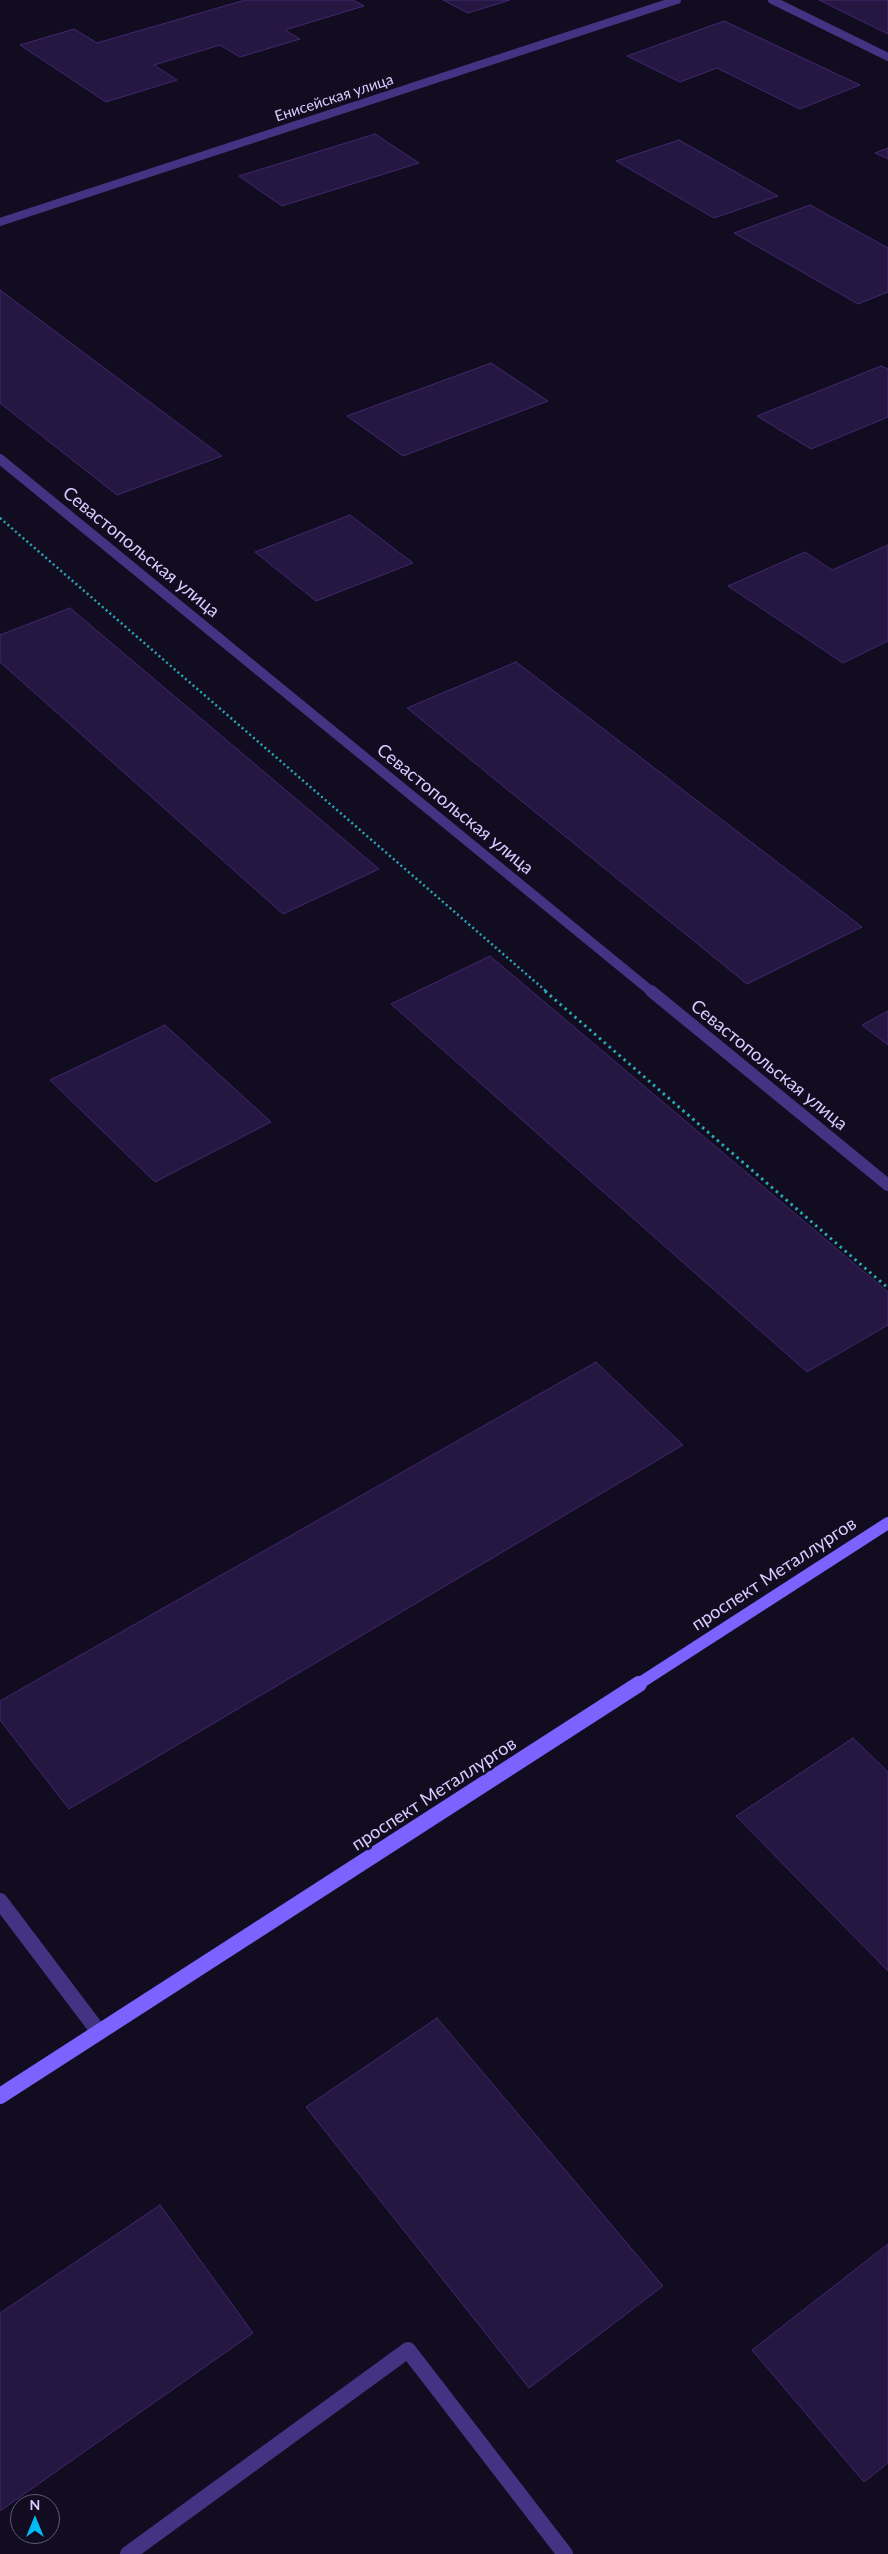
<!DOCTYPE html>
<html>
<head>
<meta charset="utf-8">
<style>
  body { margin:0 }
  #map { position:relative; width:888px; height:2554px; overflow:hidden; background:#120c20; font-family:Lato,sans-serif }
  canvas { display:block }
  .north { position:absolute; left:10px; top:2494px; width:50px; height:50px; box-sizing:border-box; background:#120c20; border:1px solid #615879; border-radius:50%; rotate:0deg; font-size:14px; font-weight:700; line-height:20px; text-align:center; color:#d8cbff }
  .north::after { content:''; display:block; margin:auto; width:18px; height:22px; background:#00baf6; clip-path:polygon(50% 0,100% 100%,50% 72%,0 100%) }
</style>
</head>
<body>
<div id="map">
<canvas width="888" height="2554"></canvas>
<div class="north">N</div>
</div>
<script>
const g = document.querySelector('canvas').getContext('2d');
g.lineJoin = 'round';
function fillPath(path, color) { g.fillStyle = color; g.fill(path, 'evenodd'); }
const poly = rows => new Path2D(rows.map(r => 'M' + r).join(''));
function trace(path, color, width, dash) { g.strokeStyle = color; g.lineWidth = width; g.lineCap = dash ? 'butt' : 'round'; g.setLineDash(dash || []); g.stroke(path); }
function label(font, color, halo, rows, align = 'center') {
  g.font = font + ' Lato,sans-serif'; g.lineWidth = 5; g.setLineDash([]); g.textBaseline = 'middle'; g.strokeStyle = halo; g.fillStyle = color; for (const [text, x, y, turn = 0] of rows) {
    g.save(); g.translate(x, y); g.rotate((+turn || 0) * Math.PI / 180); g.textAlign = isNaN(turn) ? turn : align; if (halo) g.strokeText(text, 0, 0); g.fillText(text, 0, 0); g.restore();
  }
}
const building = poly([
  [245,0,353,0,364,6,285,30,300,39,240,57,220,45,154,65,177,80,106,102,20,45,74,29,97,43,245,0],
  [443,0,510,0,468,13,443,0],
  [819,0,888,0,888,34,819,0],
  [724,21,860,85,800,109,717,68,680,82,627,56,724,21],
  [375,134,419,163,282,206,239,176,375,134],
  [679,140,778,196,714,218,616,161,679,140],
  [888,148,888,159,875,153,888,148],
  [810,205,888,248,888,292,858,304,734,233,810,205],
  [0,290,222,456,117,495,0,403,0,290],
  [491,363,548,401,403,456,347,416,491,363],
  [881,366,888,369,888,417,811,449,757,416,881,366],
  [350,515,413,563,316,601,255,552,350,515],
  [888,545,888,641,843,663,728,586,805,552,832,570,888,545],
  [70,608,379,869,283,914,0,662,0,635,70,608],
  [516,662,862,927,747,984,407,708,516,662],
  [490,956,888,1292,888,1325,807,1372,391,1004,490,956],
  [888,1011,888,1045,862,1025,888,1011],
  [165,1025,271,1122,155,1182,50,1080,165,1025],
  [596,1362,683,1445,69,1809,0,1720,0,1701,596,1362],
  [853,1738,888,1772,888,1971,736,1816,853,1738],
  [437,2018,663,2286,529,2388,306,2107,437,2018],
  [160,2205,253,2333,0,2511,0,2313,160,2205],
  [888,2244,888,2463,864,2482,752,2350,888,2244]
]);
fillPath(building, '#261742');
trace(building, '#40286f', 1);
trace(poly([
  [0,518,547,992]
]), '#28aab6', 2.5, [2, 3]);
trace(poly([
  [545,991,888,1288]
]), '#28aab6', 3, [2.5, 4]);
trace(poly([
  [0,1901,99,2032],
  [128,2554,408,2350,565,2554]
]), '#423482', 16);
trace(poly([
  [772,0,888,57],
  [0,222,677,0]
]), '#423482', 8);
trace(poly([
  [0,459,652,992]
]), '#423482', 10);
trace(poly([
  [651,991,888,1185]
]), '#423482', 12);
trace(poly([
  [637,1685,888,1523]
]), '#7c62ff', 12);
trace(poly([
  [0,2096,639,1684]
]), '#7c62ff', 16);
label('15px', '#d8cbff', '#120c20', [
  ["Енисейская улица",334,98,-18]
]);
label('18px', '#d8cbff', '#120c20', [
  ["Севастопольская улица",141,552,39],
  ["Севастопольская улица",455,809,39],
  ["Севастопольская улица",769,1065,39],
  ["проспект Металлургов",774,1574,-33],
  ["проспект Металлургов",434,1794,-33]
]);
</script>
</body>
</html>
